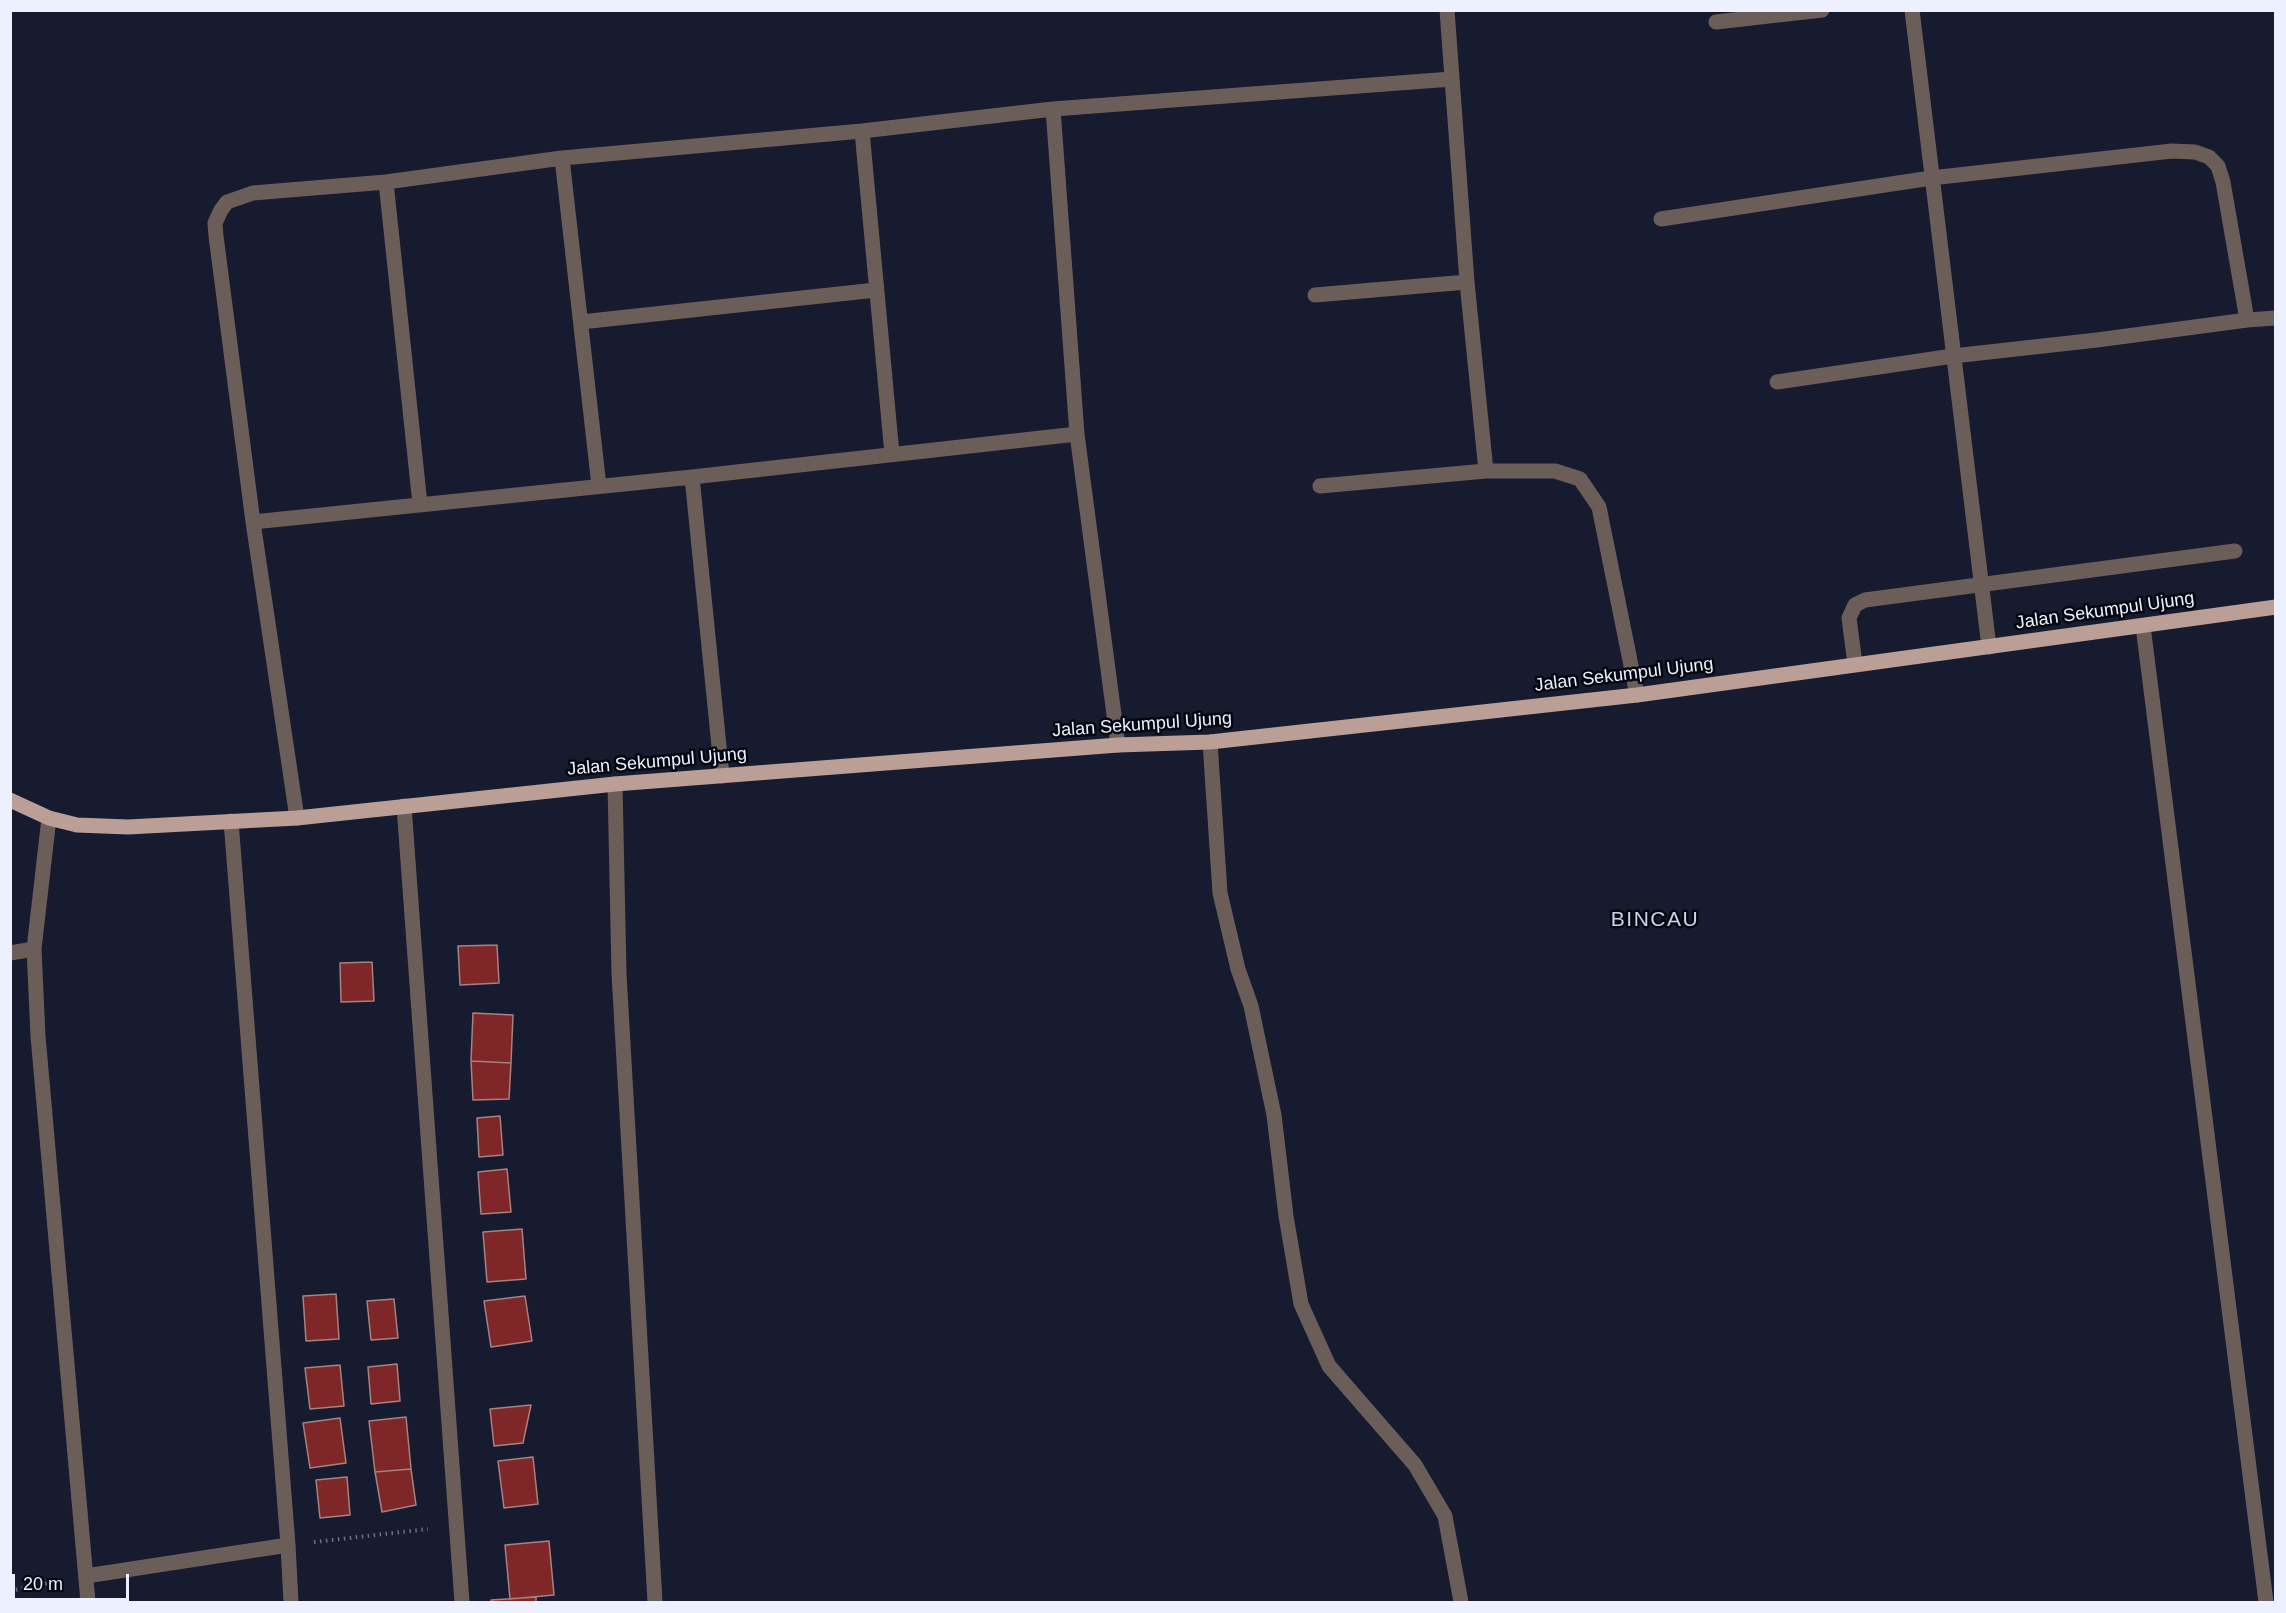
<!DOCTYPE html>
<html>
<head>
<meta charset="utf-8">
<style>
  body { margin:0 }
  #map { position:relative; width:2286px; height:1613px; overflow:hidden; background:#171b30; font-family:Arial,sans-serif }
  canvas { display:block }
  .frame { position:absolute; inset:0; border:12px solid #ecf0ff; pointer-events:none }
  .scale { position:absolute; left:12px; top:1574px; width:117px; height:27px; box-sizing:border-box; border:3px solid #ecf0ff; border-top:0; padding-left:8px; font-size:18px; line-height:21px; white-space:nowrap; color:#ecf0ff; -webkit-text-stroke:4px #050710; paint-order:stroke }
</style>
</head>
<body>
<div id="map">
<canvas width="2286" height="1613"></canvas>
<div class="frame"></div>
<div class="scale">20 m</div>
</div>
<script>
const g = document.querySelector('canvas').getContext('2d');
g.lineJoin = 'round';
function fillPath(path, color) { g.fillStyle = color; g.fill(path, 'evenodd'); }
const poly = rows => new Path2D(rows.map(r => 'M' + r).join(''));
function trace(path, color, width, dash) { g.strokeStyle = color; g.lineWidth = width; g.lineCap = dash ? 'butt' : 'round'; g.setLineDash(dash || []); g.stroke(path); }
function label(font, color, halo, rows, align = 'center') {
  g.font = font + ' Arial,sans-serif'; g.lineWidth = 5; g.setLineDash([]); g.textBaseline = 'middle'; g.strokeStyle = halo; g.fillStyle = color; for (const [text, x, y, turn = 0] of rows) {
    g.save(); g.translate(x, y); g.rotate((+turn || 0) * Math.PI / 180); g.textAlign = isNaN(turn) ? turn : align; if (halo) g.strokeText(text, 0, 0); g.fillText(text, 0, 0); g.restore();
  }
}
const building = poly([
  [497,945,499,983,460,985,458,946,497,945],
  [372,962,374,1001,341,1002,340,963,372,962],
  [473,1013,513,1015,511,1063,471,1061,473,1013],
  [471,1061,511,1063,509,1099,473,1100,471,1061],
  [500,1116,503,1155,479,1157,477,1118,500,1116],
  [507,1169,511,1212,481,1214,478,1172,507,1169],
  [522,1229,526,1279,487,1282,483,1232,522,1229],
  [336,1294,339,1339,306,1341,303,1296,336,1294],
  [525,1296,532,1341,491,1347,484,1301,525,1296],
  [394,1299,398,1338,371,1340,367,1301,394,1299],
  [397,1364,400,1401,371,1404,368,1367,397,1364],
  [340,1365,344,1406,310,1409,305,1368,340,1365],
  [531,1405,523,1443,494,1446,490,1409,531,1405],
  [406,1417,411,1469,375,1472,369,1421,406,1417],
  [340,1418,346,1463,310,1468,303,1423,340,1418],
  [533,1457,538,1504,504,1508,498,1461,533,1457],
  [411,1469,416,1505,382,1512,375,1472,411,1469],
  [347,1477,350,1515,320,1518,316,1480,347,1477],
  [549,1541,554,1595,510,1599,505,1545,549,1541],
  [536,1597,536,1602,491,1602,491,1600,536,1597]
]);
fillPath(building, '#7f2629');
trace(building, '#a48381', 1.5);
trace(poly([
  [314,1542,428,1529],
  [10,1591,59,1581]
]), '#6d7183', 4, [1.5, 4.5]);
trace(poly([
  [1447,10,1467,282,1486,471,1555,471,1580,479,1599,507,1637,695],
  [1912,10,1989,647],
  [1716,22,1822,10],
  [1053,109,1452,79],
  [862,131,892,454],
  [562,158,599,486],
  [386,182,420,504],
  [1661,219,1931,178,2172,151,2195,152,2209,157,2218,166,2223,182,2247,320],
  [1315,295,1467,282],
  [581,322,876,290],
  [1777,382,1953,356,2097,340,2247,320,2276,318],
  [692,477,722,776],
  [1320,486,1486,471],
  [253,522,692,477,1077,434],
  [2143,626,2266,1602],
  [1855,664,1849,618,1855,605,1865,600,2235,551],
  [1210,742,1220,893,1238,969,1251,1006,1274,1115,1286,1216,1301,1304,1329,1366,1415,1465,1445,1516,1461,1602],
  [615,784,619,974,655,1602],
  [404,806,462,1602],
  [49,818,34,949,38,1036,88,1602],
  [297,818,253,522,216,236,215,223,221,210,227,202,253,193,386,182,562,158,862,131,1053,109,1077,434,1118,745],
  [231,821,288,1545,291,1602],
  [10,953,34,949],
  [86,1576,288,1545]
]), '#6b5e59', 15);
trace(poly([
  [10,800,49,818,77,825,128,827,297,818,615,784,1118,745,1210,742,1637,695,2276,607]
]), '#bb9f96', 15);
label('18px', '#ecf0ff', '#050710', [
  ["Jalan Sekumpul Ujung",2105,611,-8],
  ["Jalan Sekumpul Ujung",1624,675,-7],
  ["Jalan Sekumpul Ujung",1142,725,-4],
  ["Jalan Sekumpul Ujung",657,762,-5]
]);
g.letterSpacing = '1.5px';
label('21px', '#c9d1ee', '#050710', [
  ["BINCAU",1655,920]
]);
g.letterSpacing = '0px';
</script>
</body>
</html>
